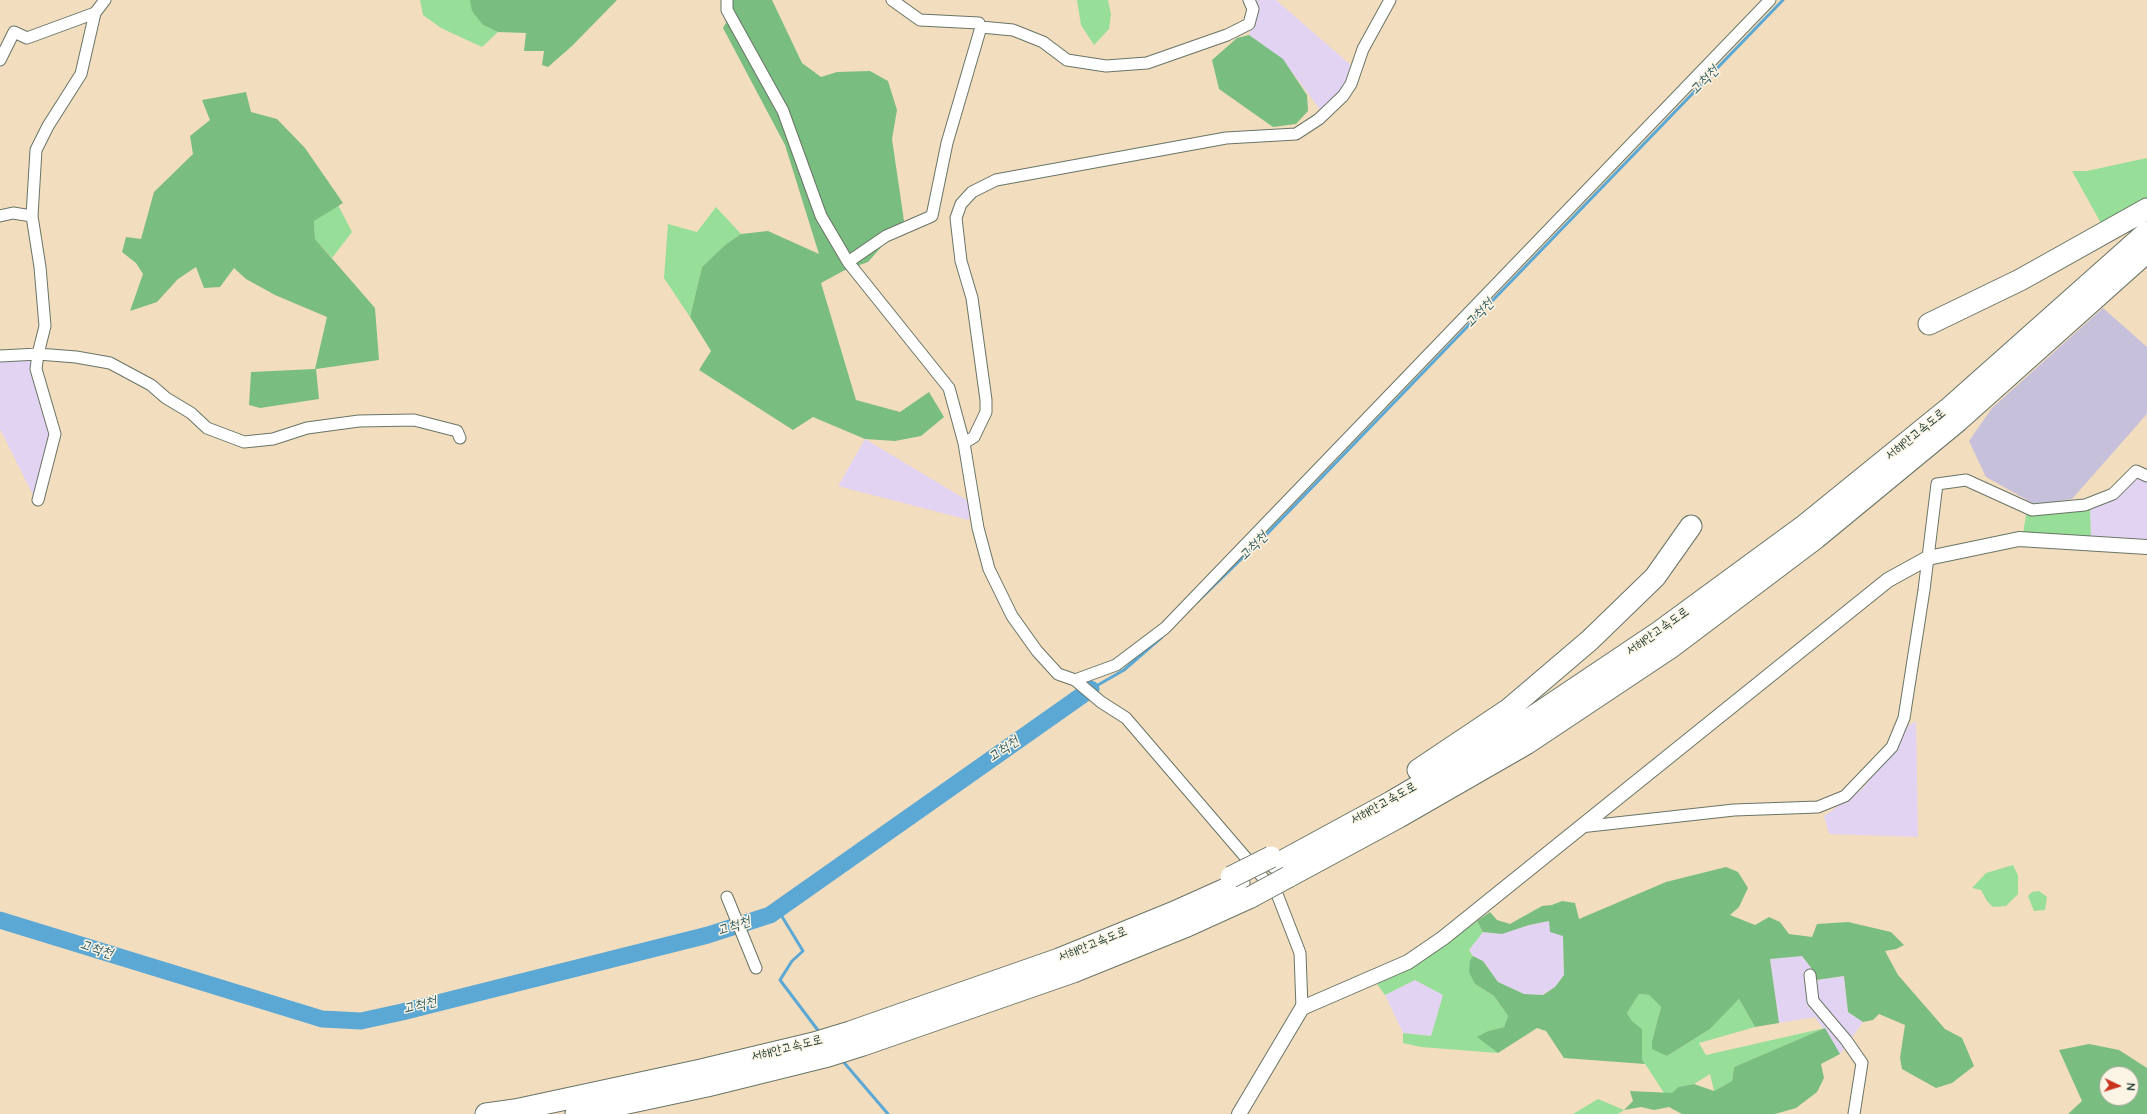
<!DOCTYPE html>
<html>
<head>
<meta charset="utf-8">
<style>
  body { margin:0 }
  #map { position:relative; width:2147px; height:1114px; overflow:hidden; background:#f2ddbf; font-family:"Architects Daughter",sans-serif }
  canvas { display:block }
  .north { position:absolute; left:2099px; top:1066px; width:40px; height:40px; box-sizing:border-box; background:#fcf5e5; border:1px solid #a4ab9e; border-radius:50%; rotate:94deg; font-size:11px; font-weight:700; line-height:16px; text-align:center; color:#1f3d34 }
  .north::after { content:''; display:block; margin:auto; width:14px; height:18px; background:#c8321e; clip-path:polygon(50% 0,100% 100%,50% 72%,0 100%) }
</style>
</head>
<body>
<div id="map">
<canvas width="2147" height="1114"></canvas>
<div class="north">N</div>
</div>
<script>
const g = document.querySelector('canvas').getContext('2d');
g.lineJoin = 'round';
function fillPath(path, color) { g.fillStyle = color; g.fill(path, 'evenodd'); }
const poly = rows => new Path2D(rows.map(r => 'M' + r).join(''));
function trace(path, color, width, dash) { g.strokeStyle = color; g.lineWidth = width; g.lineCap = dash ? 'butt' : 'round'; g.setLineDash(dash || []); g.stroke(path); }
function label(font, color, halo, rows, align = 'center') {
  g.font = font + ' "Architects Daughter","Poor Story",sans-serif'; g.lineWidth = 3; g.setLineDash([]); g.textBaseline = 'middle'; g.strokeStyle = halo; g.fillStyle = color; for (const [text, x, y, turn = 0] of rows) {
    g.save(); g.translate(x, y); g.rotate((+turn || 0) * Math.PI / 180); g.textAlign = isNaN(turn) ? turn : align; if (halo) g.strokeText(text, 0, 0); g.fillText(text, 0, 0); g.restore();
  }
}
fillPath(poly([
  [1255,0,1276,0,1353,67,1343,91,1322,112,1283,60,1249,35,1256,18],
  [31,358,51,436,34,497,0,429,0,360],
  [865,439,970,502,969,520,838,486],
  [2139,475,2147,480,2147,540,2091,540,2090,509],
  [1916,721,1918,837,1829,834,1824,816,1862,789,1896,749,1908,726],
  [1549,921,1563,936,1564,975,1555,987,1542,995,1524,994,1498,982,1483,961,1473,956,1469,950,1483,932,1502,934,1529,925],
  [1802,956,1816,974,1816,980,1844,976,1848,1012,1863,1022,1840,1054,1815,1017,1779,1023,1770,959],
  [1415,980,1444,995,1431,1036,1403,1033,1385,995]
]), '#e3d3f2');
fillPath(poly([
  [2103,308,2147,347,2147,414,2072,499,2036,505,1986,477,1969,441,1992,408]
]), '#c6c0da');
fillPath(poly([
  [420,0,470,0,483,25,498,32,482,47,441,28,423,15],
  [1077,0,1108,0,1111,14,1109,29,1094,45,1081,25],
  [2147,158,2147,201,2102,225,2072,171,2087,171],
  [338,205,352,232,332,258,315,239,314,221],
  [716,207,741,234,725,245,702,267,690,317,664,278,668,224,697,232],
  [2090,509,2091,540,2023,534,2026,515],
  [2013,865,2018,875,2018,894,2006,906,1993,907,1987,901,1981,890,1972,888,1986,873],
  [2039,891,2047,897,2045,910,2034,911,2028,896,2032,892],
  [1477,921,1483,932,1469,950,1473,956,1470,960,1475,984,1494,996,1508,1016,1504,1027,1488,1031,1478,1037,1498,1053,1421,1047,1403,1043,1403,1033,1431,1036,1443,995,1415,980,1385,995,1377,984,1404,972],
  [1639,994,1649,995,1661,1007,1652,1041,1667,1056,1710,1029,1739,999,1755,1027,1699,1043,1706,1055,1825,1028,1734,1067,1732,1081,1714,1091,1710,1074,1694,1084,1678,1087,1672,1093,1664,1093,1642,1059,1642,1029,1632,1021,1627,1013],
  [1598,1099,1624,1110,1618,1114,1573,1114]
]), '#97de98');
fillPath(poly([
  [470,0,617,0,572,46,548,67,542,65,544,51,524,51,526,33,498,32,483,25,472,11],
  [725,0,772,0,802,63,821,77,837,72,870,71,888,81,897,110,892,139,904,221,868,262,843,271,821,283,856,400,900,412,929,392,944,417,921,436,895,441,865,439,813,417,793,430,699,370,711,351,690,317,702,267,725,245,741,234,768,231,819,254,785,145,723,28,726,23],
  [1249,35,1283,59,1307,95,1308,111,1296,124,1273,127,1219,89,1212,60,1237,38],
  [246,92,251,112,277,119,305,148,343,203,314,221,315,239,375,308,379,360,316,369,319,399,260,408,249,405,251,372,315,369,327,317,275,295,246,279,234,268,220,287,204,288,196,267,178,279,157,302,130,311,143,274,136,263,122,252,126,237,141,239,154,192,193,154,190,136,210,120,202,100],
  [1726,867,1738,872,1748,888,1739,907,1730,915,1755,925,1769,917,1780,922,1789,934,1812,937,1817,924,1848,922,1891,932,1904,945,1896,949,1885,951,1898,975,1945,1029,1962,1038,1974,1066,1952,1083,1936,1088,1902,1069,1900,1058,1905,1025,1879,1014,1873,1020,1863,1022,1848,1012,1844,976,1816,980,1816,974,1802,956,1770,959,1779,1023,1755,1027,1739,999,1710,1029,1667,1056,1652,1049,1652,1041,1661,1007,1649,995,1639,994,1627,1013,1632,1021,1642,1029,1642,1059,1645,1064,1564,1058,1546,1031,1537,1028,1498,1053,1477,1037,1488,1031,1504,1027,1508,1016,1494,996,1475,984,1469,972,1470,960,1473,956,1483,961,1498,982,1524,994,1543,995,1555,987,1564,975,1563,936,1550,932,1549,921,1529,925,1502,934,1483,932,1477,921,1490,912,1497,920,1510,924,1542,906,1552,905,1562,901,1575,903,1579,919,1666,882],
  [1825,1028,1840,1054,1821,1064,1824,1078,1817,1092,1796,1108,1775,1114,1682,1114,1669,1107,1654,1110,1641,1107,1624,1110,1633,1101,1630,1091,1672,1093,1678,1087,1694,1084,1714,1091,1732,1081,1734,1067],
  [2089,1044,2119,1050,2147,1068,2147,1114,2068,1114,2082,1101,2059,1050],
  [2107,1074,2131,1074,2131,1098,2107,1098]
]), '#79bd80');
trace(poly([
  [1197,602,1265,536,1783,0],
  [1091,689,1124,670,1162,637],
  [778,910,803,951,792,961,780,980,820,1033],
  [841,1059,888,1114]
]), '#5ba8d4', 3);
trace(poly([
  [0,920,322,1019,361,1021,402,1012,708,935,770,915,1091,689]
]), '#5ba8d4', 17);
const minor = poly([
  [727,0,727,10,783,111,821,216,848,262,949,388,964,443,978,528,989,569,1012,616,1037,651,1058,674,1075,680,1101,702,1126,718,1277,894,1300,953,1302,1008],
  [892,0,920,20,979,23],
  [0,60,14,32,27,38,95,13],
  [0,216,13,213,32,216],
  [848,262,886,236,932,216,947,143,981,27,1013,30,1043,42,1067,60,1106,66,1147,63,1227,35,1249,24,1253,9,1249,0],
  [0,356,38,354,45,326,40,267,32,216,36,150,48,126,81,74,95,13,105,0],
  [964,443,974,437,986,412,986,400,972,298,961,261,956,218,961,204,972,192,996,180,1226,138,1296,134,1319,119,1343,96,1351,84,1363,49,1390,0],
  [38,500,55,434,36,369,38,354,76,357,110,363,151,385,166,398,191,413,207,428,244,442,273,439,307,428,359,421,414,420,457,431,460,438],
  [1075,680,1116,665,1165,628,1770,0],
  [1580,827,1734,810,1818,807,1845,796,1892,747,1904,718,1924,590,1937,484,1966,480,2032,510,2085,505,2113,494,2136,471,2147,476],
  [727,897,756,968],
  [1810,975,1813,1001,1846,1040,1862,1063,1854,1114]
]);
const tertiary = poly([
  [1239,1114,1302,1008,1408,962,1443,938,1888,580,1928,558,2019,539,2147,547]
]);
const motorway = poly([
  [1929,324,2020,280,2147,209],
  [1418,770,1509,709,1590,640,1655,577,1691,526],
  [1277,864,1391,802,1510,732,1659,632,1805,525,1948,409,2147,232],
  [1288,877,1399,817,1526,744,1670,648,1816,538,1958,421,2147,252],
  [486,1114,515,1110,701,1070,814,1043,850,1032,1059,959,1172,913,1239,883],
  [576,1114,707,1086,828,1056,863,1045,1073,972,1187,926,1251,897]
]);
trace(minor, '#697565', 13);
trace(tertiary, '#697565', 16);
trace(motorway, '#697565', 23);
trace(minor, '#fff', 11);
trace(tertiary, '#fff', 14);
trace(motorway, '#fff', 21);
const motorwayBridge = poly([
  [1231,877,1271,857],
  [1251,897,1288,877]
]);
trace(motorwayBridge, '#697565', 23, []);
trace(motorwayBridge, '#fff', 21);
label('13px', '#1f3d34', '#fcf5e5', [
  ["서해안고속도로",1916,435,-39],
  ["서해안고속도로",1658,632,-35],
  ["서해안고속도로",1384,804,-29],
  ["서해안고속도로",1093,945,-22],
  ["서해안고속도로",787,1049,-14]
]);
label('italic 14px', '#315d64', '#fcf5e5', [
  ["고척천",1705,81,-46],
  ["고척천",1480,314,-46],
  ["고척천",1254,547,-45],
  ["고척천",1004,750,-35],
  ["고척천",734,927,-18],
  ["고척천",96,950,17],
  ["고척천",420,1006,-14]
]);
</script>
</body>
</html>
